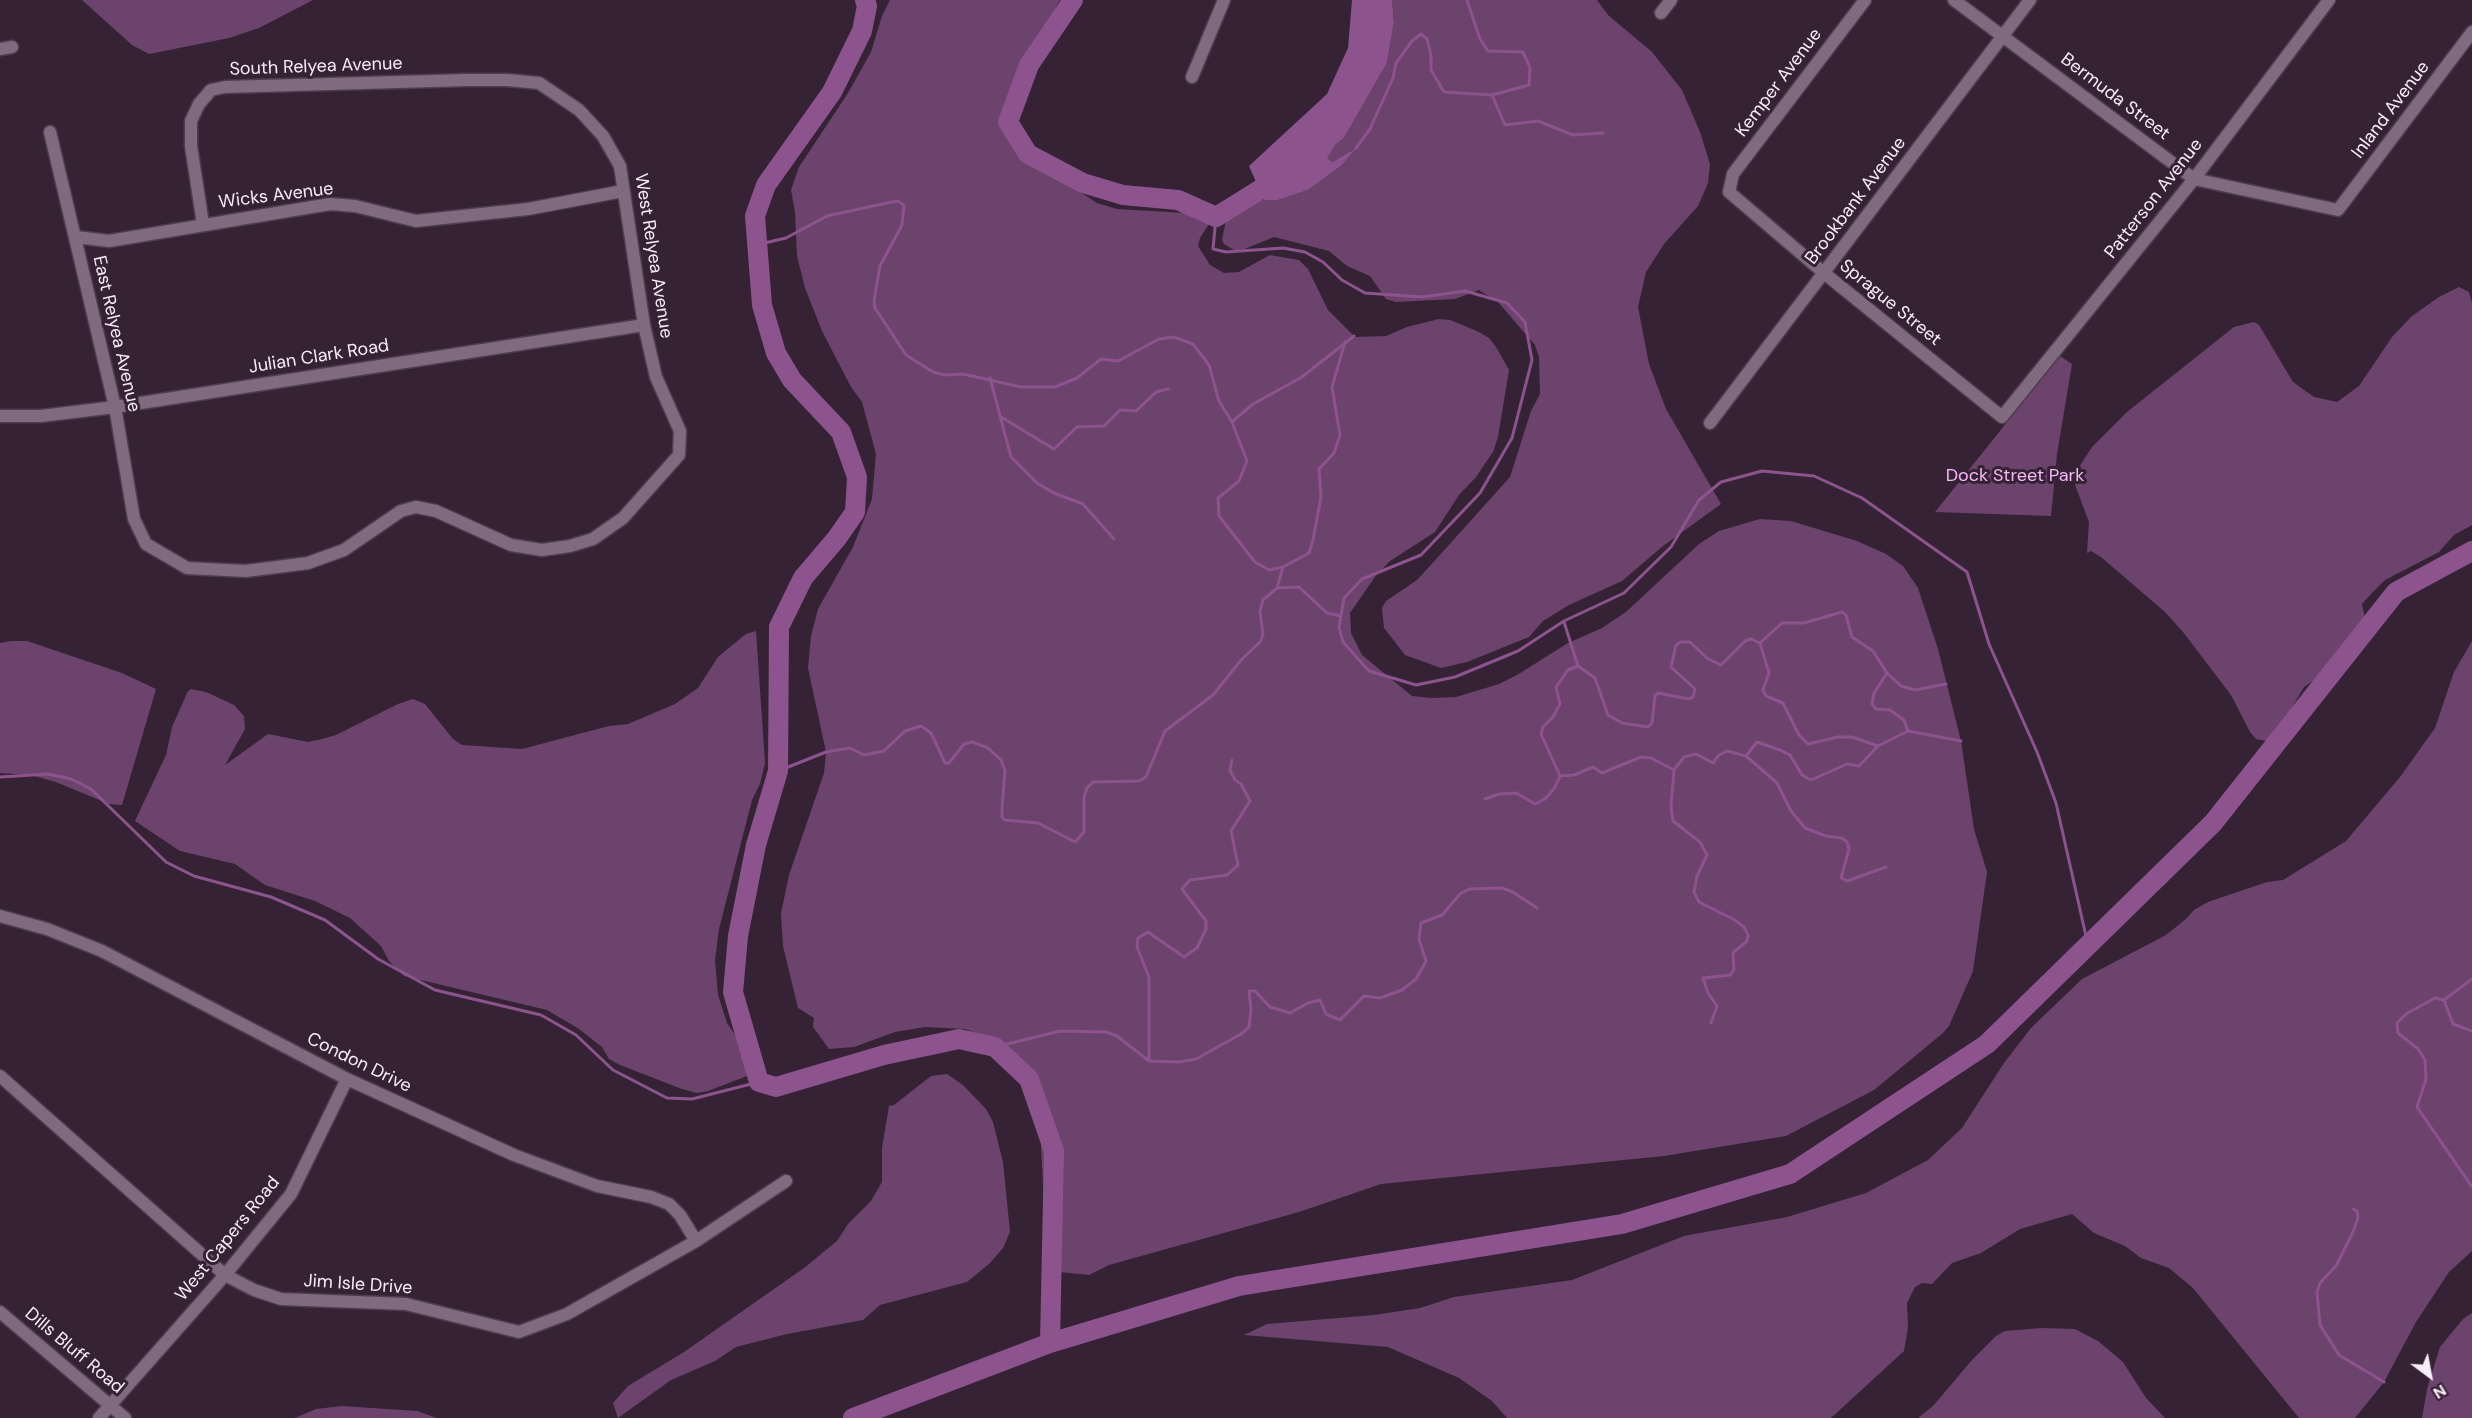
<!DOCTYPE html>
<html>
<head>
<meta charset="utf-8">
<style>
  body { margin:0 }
  #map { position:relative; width:2472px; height:1418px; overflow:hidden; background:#352335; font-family:"DM Sans",sans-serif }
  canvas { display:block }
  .north { position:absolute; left:2400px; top:1346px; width:60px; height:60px; -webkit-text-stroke:4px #352335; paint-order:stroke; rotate:148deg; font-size:16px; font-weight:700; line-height:24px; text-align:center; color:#f9edf9 }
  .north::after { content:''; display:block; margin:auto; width:21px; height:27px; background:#f9edf9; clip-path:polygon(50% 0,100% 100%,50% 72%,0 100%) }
</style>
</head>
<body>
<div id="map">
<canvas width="2472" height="1418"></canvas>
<div class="north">N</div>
</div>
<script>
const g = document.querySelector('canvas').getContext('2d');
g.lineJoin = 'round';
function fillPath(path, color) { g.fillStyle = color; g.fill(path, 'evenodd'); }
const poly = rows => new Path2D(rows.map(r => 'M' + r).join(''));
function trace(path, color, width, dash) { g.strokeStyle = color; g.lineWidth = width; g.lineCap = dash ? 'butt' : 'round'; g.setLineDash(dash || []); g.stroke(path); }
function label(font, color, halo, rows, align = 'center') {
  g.font = font + ' "DM Sans",sans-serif'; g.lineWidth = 6; g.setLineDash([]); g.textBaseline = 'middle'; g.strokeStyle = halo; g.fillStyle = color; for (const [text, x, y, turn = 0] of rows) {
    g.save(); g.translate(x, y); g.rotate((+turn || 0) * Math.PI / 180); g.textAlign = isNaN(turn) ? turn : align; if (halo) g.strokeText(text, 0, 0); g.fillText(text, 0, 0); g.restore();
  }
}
fillPath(poly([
  [82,0,313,0,259,28,229,38,149,54,132,45],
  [890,0,1060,0,1028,54,1016,84,1018,118,1030,147,1076,189,1097,203,1117,209,1203,214,1209,224,1200,238,1198,246,1210,265,1224,273,1239,272,1270,255,1299,260,1308,269,1328,310,1355,337,1386,336,1407,327,1439,319,1450,320,1477,331,1489,338,1496,347,1509,370,1498,437,1493,452,1476,477,1459,495,1435,532,1390,561,1377,574,1350,613,1351,633,1362,655,1412,696,1431,698,1456,697,1499,684,1517,675,1568,643,1602,628,1626,612,1699,544,1719,531,1760,519,1791,521,1857,541,1886,554,1903,566,1918,588,1938,649,1961,741,1974,829,1987,872,1973,971,1949,1026,1943,1033,1874,1090,1786,1136,1664,1156,1381,1184,1299,1212,1109,1265,1089,1275,1059,1272,1054,1265,1046,1237,1040,1128,1035,1109,1017,1065,997,1040,965,1029,925,1027,895,1032,854,1047,829,1049,813,1027,814,1018,798,1008,783,946,781,913,789,875,824,773,826,752,808,668,811,636,818,609,853,547,872,499,876,454,862,402,851,387,822,331,805,288,797,256,795,212,791,190,799,167,848,93,871,52,882,16],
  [1392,0,1597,0,1608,15,1652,52,1682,90,1700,132,1710,164,1708,183,1698,206,1664,244,1646,272,1638,307,1649,364,1666,409,1721,504,1663,546,1622,581,1569,605,1543,621,1529,637,1467,662,1441,668,1405,655,1384,628,1382,608,1386,601,1417,580,1429,567,1510,477,1531,411,1540,394,1539,357,1535,345,1498,302,1479,290,1455,299,1396,302,1386,299,1370,276,1347,266,1329,251,1274,237,1237,252,1224,244,1222,240,1226,220,1234,210,1254,200,1278,200,1308,190,1341,166,1354,149,1332,162,1326,158,1335,145,1344,138,1387,63,1394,22],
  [2459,287,2469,292,2472,303,2472,525,2454,535,2439,552,2385,580,2371,594,2362,604,2366,623,2365,636,2358,645,2347,659,2304,687,2272,742,2256,739,2250,732,2231,695,2183,632,2165,612,2101,557,2091,551,2087,553,2089,522,2075,485,2077,470,2092,447,2127,412,2234,327,2254,322,2259,325,2293,382,2314,397,2337,402,2359,386,2392,337,2412,316,2439,297],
  [2060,356,2072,364,2057,454,2051,516,1935,512],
  [756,631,765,763,760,784,752,800,719,929,715,960,718,995,727,1023,760,1071,708,1091,697,1093,682,1089,620,1065,609,1059,602,1047,579,1029,547,1010,404,976,389,961,381,946,350,918,315,901,265,885,235,864,180,851,135,821,166,755,172,727,188,691,191,689,206,692,234,705,244,716,245,729,225,765,268,734,308,742,322,739,336,735,398,704,413,699,425,704,453,739,462,745,522,749,609,726,628,724,675,704,698,688,718,657,730,647,746,634],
  [11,641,27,641,122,673,156,689,122,805,109,804,56,782,30,775,0,773,0,643],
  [2472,641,2472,1251,2449,1272,2416,1322,2384,1382,2355,1418,2299,1418,2193,1288,2169,1268,2141,1258,2125,1246,2094,1233,2072,1214,2020,1229,1981,1253,1952,1263,1932,1284,1922,1283,1915,1287,1907,1303,1908,1327,1904,1351,1831,1418,1507,1418,1492,1401,1459,1378,1388,1347,1244,1335,1267,1324,1374,1315,1420,1308,1454,1297,1572,1280,1684,1236,1787,1217,1866,1193,1928,1160,1962,1128,2004,1063,2031,1028,2082,979,2166,935,2186,919,2194,910,2208,902,2267,882,2283,880,2346,841,2400,777,2435,728,2454,672],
  [947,1074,963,1085,986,1109,993,1122,1003,1162,1010,1232,1003,1248,990,1263,967,1282,880,1305,863,1320,787,1334,736,1347,715,1361,671,1380,618,1418,613,1403,628,1386,684,1352,804,1268,837,1241,848,1224,871,1201,882,1182,882,1148,889,1106,894,1105,931,1076],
  [2472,1313,2472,1418,2422,1418,2427,1389,2440,1347,2463,1319],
  [2041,1328,2075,1329,2098,1341,2123,1362,2146,1398,2165,1418,1918,1418,1933,1406,1972,1360,1996,1336,2005,1331],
  [342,1406,417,1411,437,1418,295,1418,316,1409]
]), '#6c436c');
fillPath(poly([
  [1352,0,1392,0,1394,22,1387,63,1344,138,1335,145,1327,158,1332,162,1356,148,1341,166,1308,190,1278,200,1264,200,1249,166,1327,94,1348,48]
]), '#8d538e');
trace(poly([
  [1492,95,1505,125,1538,121,1573,135,1603,133],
  [1356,148,1370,129,1393,78,1396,63,1412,41,1421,34,1427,39,1431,55,1431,70,1444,92,1492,95,1529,85,1530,68,1523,52,1488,51,1480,39,1467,0],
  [1216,217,1213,249,1226,252,1283,248,1305,252,1323,262,1342,280,1365,293,1423,297,1465,291,1507,303,1525,322,1532,360,1512,438,1480,493,1421,555,1362,579,1344,598,1339,627,1343,642,1369,671,1416,685,1455,677,1518,651,1564,621,1624,593,1671,547,1699,500,1721,482,1762,471,1814,476,1862,498,1967,572,1989,644,2037,752,2056,803,2088,945],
  [756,245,786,238,827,216,887,203,898,201,904,205,902,225,880,266,874,301,875,308,906,355,933,372,944,375,963,374,1021,387,1055,387,1077,378,1101,359,1118,361,1159,339,1174,337,1193,344,1209,365,1219,401,1232,422,1247,461,1239,481,1218,498,1219,516,1255,562,1269,570,1283,567,1309,553,1313,540,1321,497,1319,469,1334,453,1340,435,1332,387,1345,342],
  [990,378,1011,457,1037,483,1054,493,1083,504,1114,539],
  [1001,417,1054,449,1077,427,1104,426,1120,410,1136,411,1156,392,1168,389],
  [1232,422,1253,404,1302,377,1354,336],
  [1277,588,1299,587,1327,613,1341,616],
  [1564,622,1578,666,1595,678,1608,715,1622,723,1648,727,1652,723,1655,696,1658,693,1689,699,1693,697,1695,689,1671,667,1676,645,1681,642,1690,642,1708,659,1721,665,1745,641,1751,639,1760,643],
  [1760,643,1782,623,1804,623,1842,612,1846,615,1852,637,1873,651,1887,673,1901,686,1915,690,1946,684],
  [1760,643,1769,673,1763,690,1766,696,1783,703,1799,735,1808,744,1838,737,1852,737,1878,746],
  [1887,673,1874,693,1872,704,1876,709,1890,710,1904,720,1908,731],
  [1746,756,1757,742,1780,750,1790,755,1802,775,1811,780,1847,764,1859,766,1878,746,1908,731,1961,741],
  [778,771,826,752,850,748,864,755,884,751,905,731,921,726,931,733,945,763,949,763,964,744,972,742,988,748,1001,760,1005,771,1002,808,1002,817,1005,820,1038,823,1075,842,1084,832,1084,797,1087,788,1093,782,1139,781,1146,777,1165,731,1213,695,1242,659,1260,642,1263,635,1260,611,1263,600,1277,588,1283,567],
  [1560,776,1541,734,1543,727,1553,717,1560,704,1556,687,1568,670,1578,666],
  [1560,776,1574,775,1593,767,1602,773,1641,757,1651,758,1674,770],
  [0,777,48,774,71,779,91,789,166,862,194,876,271,897,325,920,378,959,435,990,541,1015,576,1035,613,1070,667,1098,692,1099,759,1082],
  [1485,799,1499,794,1516,793,1535,804,1545,799,1553,790,1560,777],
  [2472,979,2444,1000,2435,998,2406,1014,2397,1023,2398,1033,2418,1049,2425,1060,2426,1079,2417,1107,2472,1187],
  [2444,1000,2453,1024,2472,1031],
  [1711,1023,1717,1006,1708,993,1703,978,1730,975,1734,970,1733,953,1747,941,1748,935,1744,927,1735,920,1699,902,1694,892,1697,876,1707,855,1700,842,1673,821,1671,806,1674,770,1684,757,1696,754,1713,763,1719,755,1727,751,1746,756,1777,783,1791,811,1805,828,1826,836,1842,838,1847,842,1849,849,1841,878,1847,881,1886,867],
  [995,1047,1060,1031,1106,1032,1117,1036,1149,1061,1179,1062,1196,1059,1241,1034,1249,1027,1251,1010,1249,991,1255,991,1270,1007,1290,1013,1308,1003,1320,1000,1326,1014,1340,1020,1364,996,1380,998,1402,990,1416,979,1426,961,1419,939,1421,923,1442,915,1461,893,1470,889,1502,888,1513,892,1537,908],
  [1149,1061,1149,977,1137,947,1138,938,1148,932,1184,957,1197,948,1206,929,1206,921,1182,889,1190,880,1227,875,1238,865,1231,831,1250,801,1241,784,1235,780,1230,770,1232,760],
  [2353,1209,2357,1211,2358,1218,2353,1232,2336,1266,2320,1283,2317,1292,2320,1325,2339,1355,2384,1382]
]), '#8d538e', 3);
trace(poly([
  [865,0,867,6,862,31,832,92,766,185,755,216,762,305,776,353,792,380,841,432,857,477,855,512,837,538,803,578,779,627,778,771,756,845,738,936,733,992,759,1082,776,1087,884,1055,959,1039,995,1047,1029,1079,1054,1151,1050,1343],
  [1073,0,1029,65,1008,122,1028,154,1083,183,1123,195,1178,200,1216,217,1282,176],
  [853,1418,1050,1343,1239,1286,1622,1224,1790,1174,1987,1044,2213,823,2396,592,2472,551]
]), '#8d538e', 20);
const minor = poly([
  [1865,0,1733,174,1729,192,1824,273,2002,417,2194,179,2329,0],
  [1954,0,2194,179,2338,210,2472,32],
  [1661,13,1671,0],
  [0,49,12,47],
  [1192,77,1224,0],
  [50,132,115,407,134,519,146,544,187,568,246,571,308,563,344,550,401,511,416,507,436,511,511,545,542,550,570,546,593,539,623,518,679,455,680,431,656,377,644,325,620,166,603,136,579,110,539,83,507,80,467,80,225,87,211,90,199,104,191,121,191,146,203,224],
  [76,237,109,241,330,204,355,206,416,221,528,209,623,191],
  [0,416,41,416,115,407,644,325],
  [1710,423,2030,0],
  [0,916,47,929,102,951,347,1079,514,1155,597,1186,651,1197,669,1204,680,1215,696,1241],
  [0,1076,225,1275,254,1290,281,1299,406,1304,519,1332,567,1314,696,1241,786,1181],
  [0,1312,125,1418],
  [99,1418,225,1275,291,1194,347,1079]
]);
trace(minor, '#4d3e4d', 15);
trace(minor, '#7f6a7f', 12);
label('18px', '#f9edf9', '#352335', [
  ["South Relyea Avenue",316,67,-2],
  ["Kemper Avenue",1779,83,-53],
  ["Bermuda Street",2115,97,37],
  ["Inland Avenue",2391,110,-53],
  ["Wicks Avenue",276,196,-7],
  ["Patterson Avenue",2154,199,-52],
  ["Brookbank Avenue",1856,201,-53],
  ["West Relyea Avenue",653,256,81],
  ["Sprague Street",1890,303,39],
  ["East Relyea Avenue",116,334,77],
  ["Julian Clark Road",319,357,-9],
  ["Condon Drive",359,1063,26],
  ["West Capers Road",228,1239,-51],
  ["Jim Isle Drive",358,1285,4],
  ["Dills Bluff Road",74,1351,40]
]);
label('18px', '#f9b7f9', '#352335', [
  ["Dock Street Park",2015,476]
]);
</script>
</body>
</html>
